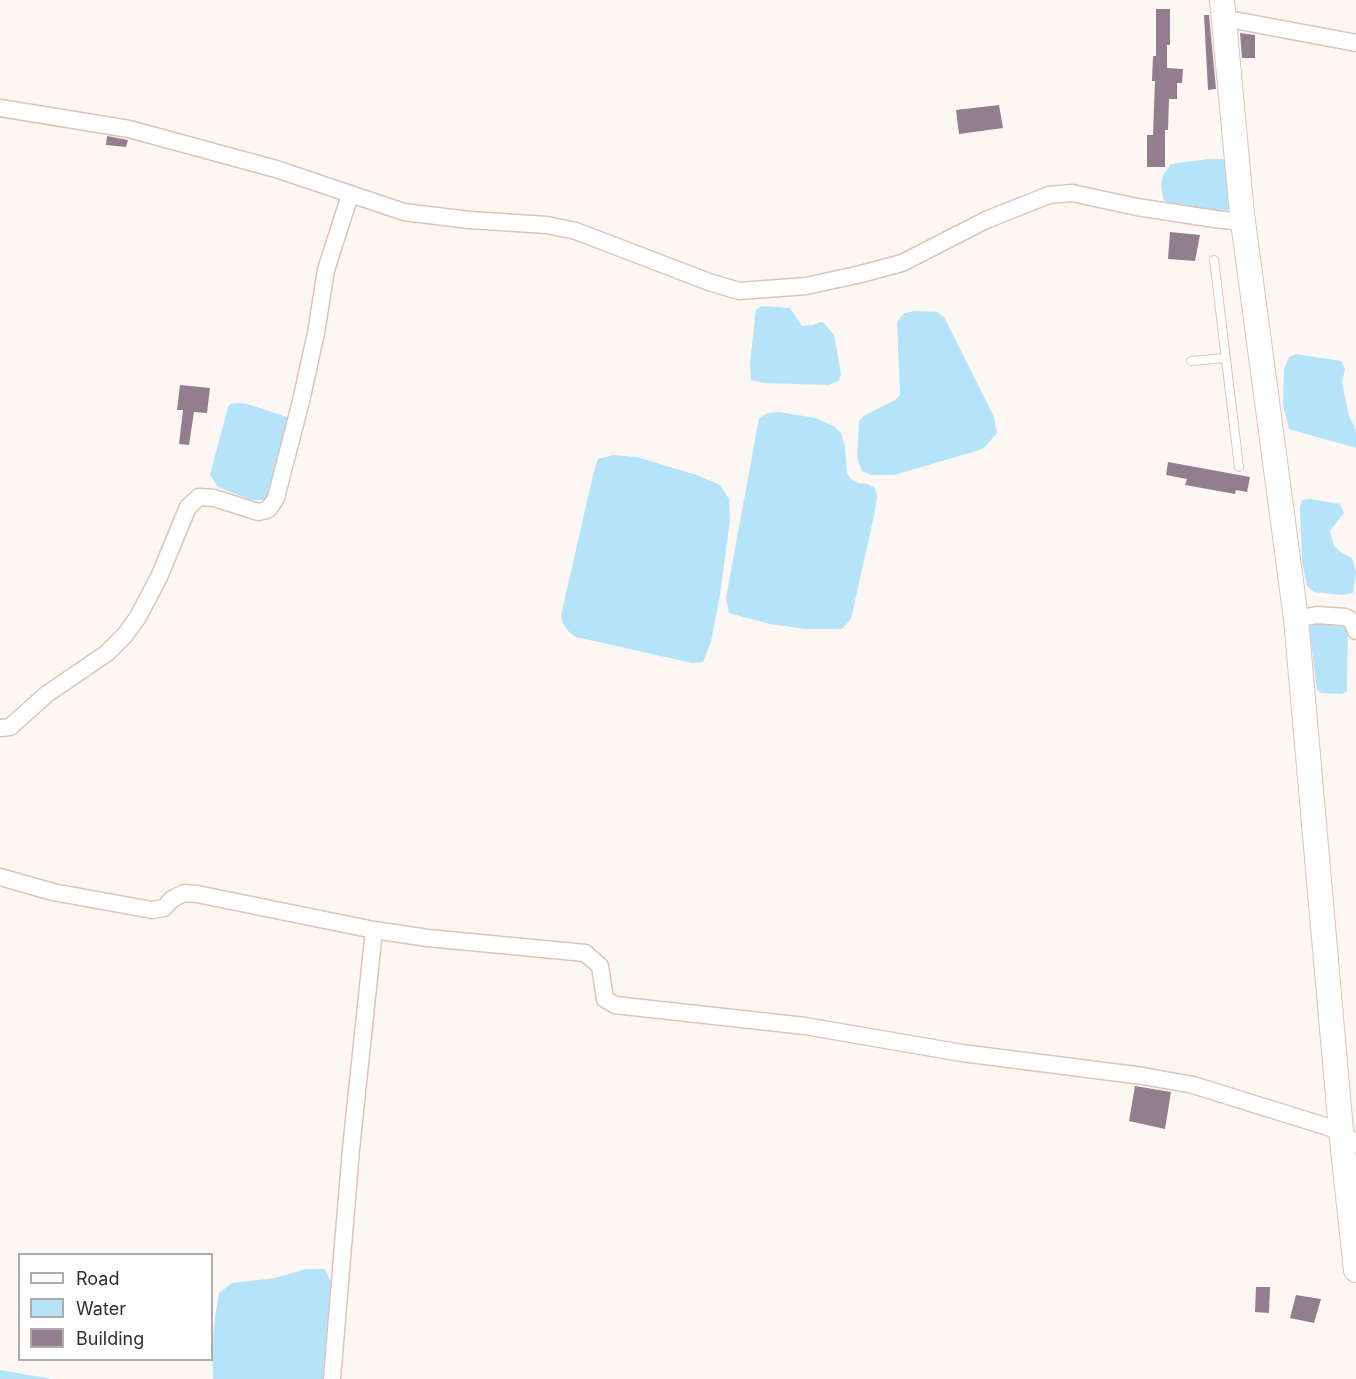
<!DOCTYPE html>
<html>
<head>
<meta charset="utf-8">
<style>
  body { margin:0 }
  #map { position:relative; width:1356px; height:1379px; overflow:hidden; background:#fdf7f4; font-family:Inter,sans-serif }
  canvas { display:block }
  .legend { position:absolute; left:18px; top:1253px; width:195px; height:108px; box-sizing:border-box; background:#fff; border:2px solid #afaba9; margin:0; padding:8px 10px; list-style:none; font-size:18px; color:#372d28 }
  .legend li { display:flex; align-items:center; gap:12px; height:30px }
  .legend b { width:30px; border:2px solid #afaba9 }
</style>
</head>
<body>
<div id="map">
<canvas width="1356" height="1379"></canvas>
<ul class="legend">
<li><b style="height:8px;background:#fff"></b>Road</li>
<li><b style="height:16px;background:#b4e3fa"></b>Water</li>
<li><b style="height:16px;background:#937e8f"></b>Building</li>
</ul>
</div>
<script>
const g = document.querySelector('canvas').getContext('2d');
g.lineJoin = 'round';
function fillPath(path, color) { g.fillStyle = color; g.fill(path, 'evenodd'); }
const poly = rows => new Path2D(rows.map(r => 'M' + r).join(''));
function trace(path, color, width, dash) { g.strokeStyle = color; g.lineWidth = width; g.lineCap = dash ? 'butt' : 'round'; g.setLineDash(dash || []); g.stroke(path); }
fillPath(poly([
  [1208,159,1224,159,1230,169,1231,209,1209,214,1171,207,1163,199,1161,185,1163,175,1171,164],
  [761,306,790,308,802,326,812,325,821,322,824,323,834,335,840,368,841,375,838,381,829,385,763,383,751,380,750,362,756,310],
  [915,311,937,312,944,317,994,417,997,433,984,448,973,452,894,475,871,475,862,471,857,458,859,421,865,415,895,400,900,395,897,322,904,313],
  [1296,354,1341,361,1345,369,1342,382,1349,416,1356,430,1356,448,1289,429,1283,405,1284,369,1289,357],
  [238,403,248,404,287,417,290,421,267,499,264,500,251,500,218,487,210,475,228,407,230,404],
  [779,412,816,418,835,427,841,433,845,447,847,473,851,479,859,483,868,484,875,488,877,496,875,511,851,619,842,629,806,629,770,624,729,613,726,598,759,418,768,413],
  [613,455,636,457,697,475,720,485,729,499,730,520,720,595,711,642,703,662,692,663,576,637,569,632,562,622,561,615,594,471,598,459],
  [1310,499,1340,504,1344,513,1330,531,1334,546,1342,553,1352,558,1356,572,1353,593,1342,595,1314,592,1307,586,1302,563,1300,508,1302,500],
  [1312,619,1348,624,1347,691,1342,694,1321,693,1317,690,1309,625],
  [306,1269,325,1269,332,1285,323,1379,213,1379,212,1354,215,1317,219,1293,232,1283,275,1278],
  [0,1370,47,1378,50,1379,0,1379]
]), '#b4e3fa');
fillPath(poly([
  [1156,9,1170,9,1170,45,1167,45,1167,68,1183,69,1182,83,1177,83,1177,99,1169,99,1168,130,1165,130,1165,167,1147,167,1147,135,1153,135,1155,81,1152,81,1153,56,1156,56],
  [1204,15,1209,15,1216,89,1208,90],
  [1240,33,1255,35,1255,58,1242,58],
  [999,105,1003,128,959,134,956,110],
  [107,136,128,140,126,147,106,145],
  [1170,232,1200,235,1195,261,1168,259],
  [180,385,210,388,207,413,194,412,189,445,179,444,183,410,177,410],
  [1168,462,1250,477,1247,492,1236,490,1235,494,1185,485,1187,479,1166,475],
  [1135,1086,1171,1092,1165,1129,1129,1121],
  [1256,1287,1270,1287,1269,1313,1255,1312],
  [1296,1295,1321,1299,1314,1323,1290,1318]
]), '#937e8f');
const lane = poly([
  [1214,260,1239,467],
  [1191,361,1226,358]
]);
const street = poly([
  [1223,18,1356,43],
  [0,108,129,129,276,169,404,212,469,220,547,225,576,231,709,282,739,291,806,286,861,274,902,263,986,220,1049,195,1072,193,1137,207,1215,219,1233,221,1242,214],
  [1296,619,1317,615,1345,617,1352,621,1356,631],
  [0,728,10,727,47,694,107,653,125,635,138,617,159,577,188,507,199,497,214,498,258,512,267,510,270,507,276,498,301,401,316,333,326,270,350,195],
  [0,877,53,892,152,910,164,908,172,899,184,893,197,894,374,930,428,938,585,953,600,966,605,999,615,1005,805,1026,962,1053,1143,1076,1193,1085,1341,1131,1356,1144],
  [332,1379,351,1149,374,930]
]);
const secondary = poly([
  [1222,0,1242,214,1296,619,1341,1131,1356,1270]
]);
trace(lane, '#dec4b7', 10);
trace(street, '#dec4b7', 19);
trace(secondary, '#dec4b7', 26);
trace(lane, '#fff', 8);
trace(street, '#fff', 16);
trace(secondary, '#fff', 24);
</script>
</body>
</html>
